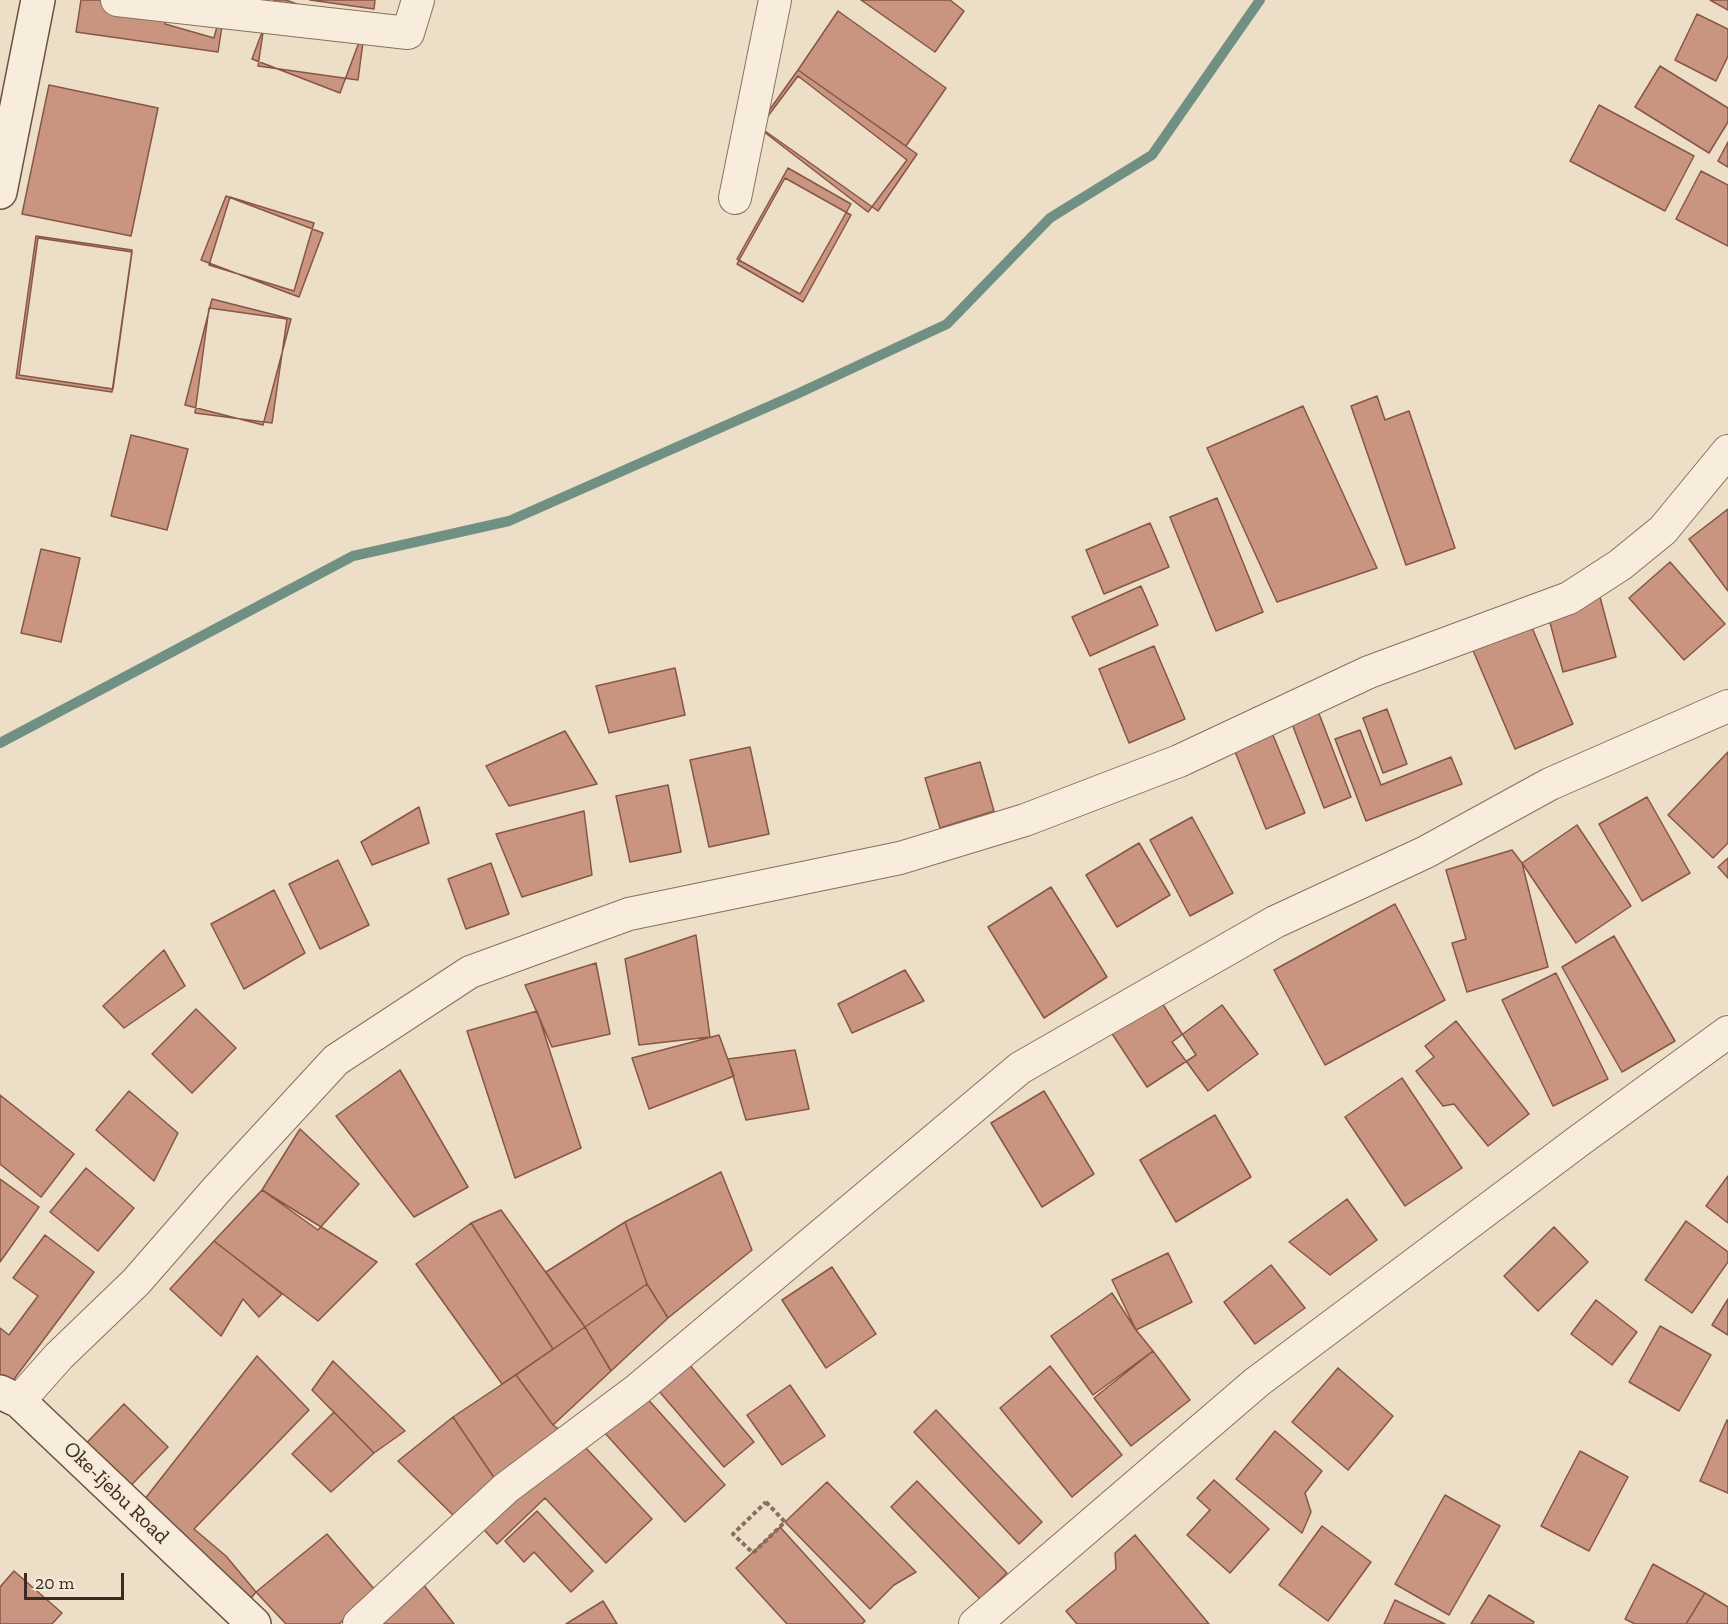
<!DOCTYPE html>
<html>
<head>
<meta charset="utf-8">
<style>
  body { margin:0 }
  #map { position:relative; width:1728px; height:1624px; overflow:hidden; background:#eddec8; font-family:"Zilla Slab",serif }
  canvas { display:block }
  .scale { position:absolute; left:24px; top:1573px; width:100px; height:27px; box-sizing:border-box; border:3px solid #3a2a21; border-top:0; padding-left:8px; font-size:18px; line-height:21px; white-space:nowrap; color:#3a2a21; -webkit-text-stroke:4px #f5e9d8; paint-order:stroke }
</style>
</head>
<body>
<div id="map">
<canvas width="1728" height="1624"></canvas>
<div class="scale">20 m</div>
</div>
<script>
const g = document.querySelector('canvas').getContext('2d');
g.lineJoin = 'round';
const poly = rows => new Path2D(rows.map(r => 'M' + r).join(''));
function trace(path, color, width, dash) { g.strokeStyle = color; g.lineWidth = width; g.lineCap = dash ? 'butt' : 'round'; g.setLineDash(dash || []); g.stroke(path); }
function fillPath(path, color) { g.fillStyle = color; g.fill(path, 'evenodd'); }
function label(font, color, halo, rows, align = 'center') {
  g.font = font + ' "Zilla Slab",serif'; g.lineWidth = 4.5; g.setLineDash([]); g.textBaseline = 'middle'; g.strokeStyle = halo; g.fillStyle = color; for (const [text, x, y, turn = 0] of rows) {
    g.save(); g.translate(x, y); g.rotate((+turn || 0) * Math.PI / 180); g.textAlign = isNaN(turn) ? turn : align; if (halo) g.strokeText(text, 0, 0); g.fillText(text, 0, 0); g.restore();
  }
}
trace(poly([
  [0,743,353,556,509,521,797,394,947,324,1050,218,1152,155,1260,0]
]), '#709084', 10);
const building = poly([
  [81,0,226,0,218,52,76,32,81,0],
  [171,0,224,0,214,38,165,24,171,0],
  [274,0,286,0,364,29,340,93,252,59,274,0],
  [310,0,375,0,374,9,310,0],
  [861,0,950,0,964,11,935,52,861,0],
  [1710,0,1728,0,1728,10,1710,0],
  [838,11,946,88,906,146,798,70,838,11],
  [266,13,365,27,358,80,258,66,266,13],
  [1697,14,1728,29,1728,56,1716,81,1675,60,1697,14],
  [1660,66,1728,108,1728,122,1709,153,1635,107,1660,66],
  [798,70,917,154,878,211,758,126,798,70],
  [798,76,907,160,868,212,759,128,798,76],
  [49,85,158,108,131,236,22,214,49,85],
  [1599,105,1694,156,1665,211,1570,161,1599,105],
  [1728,142,1728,167,1718,161,1728,142],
  [788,168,851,204,800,294,737,259,788,168],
  [1701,171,1728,185,1728,246,1676,219,1701,171],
  [785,178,851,215,803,302,737,264,785,178],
  [226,196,323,233,299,297,201,260,226,196],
  [230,197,314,223,294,291,209,265,230,197],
  [36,236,132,250,112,392,16,378,36,236],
  [38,238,132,252,113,389,19,375,38,238],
  [212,299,291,319,263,425,185,405,212,299],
  [209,308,287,319,272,423,195,413,209,308],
  [1377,396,1385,420,1409,411,1455,548,1406,565,1351,406,1377,396],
  [1303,406,1377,568,1277,602,1207,448,1303,406],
  [131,435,188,449,167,530,111,516,131,435],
  [1217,498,1263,612,1216,631,1170,517,1217,498],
  [1728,509,1728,591,1689,539,1728,509],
  [1150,523,1169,567,1104,594,1086,550,1150,523],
  [41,549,80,558,61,642,21,633,41,549],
  [1670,562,1725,624,1684,660,1629,598,1670,562],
  [1141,586,1158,625,1090,656,1072,617,1141,586],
  [1600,597,1616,657,1563,672,1547,611,1600,597],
  [1527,616,1573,724,1515,749,1469,641,1527,616],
  [1154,646,1185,719,1129,743,1099,669,1154,646],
  [675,668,685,715,609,733,596,686,675,668],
  [1313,698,1351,797,1324,808,1286,708,1313,698],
  [1387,709,1407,764,1383,773,1363,718,1387,709],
  [1270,728,1305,813,1266,829,1232,744,1270,728],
  [1360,730,1381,785,1451,757,1462,784,1366,821,1335,739,1360,730],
  [565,731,597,784,509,806,486,766,565,731],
  [750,747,769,834,709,847,690,760,750,747],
  [1728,752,1728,843,1713,858,1668,815,1728,752],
  [980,762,994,811,940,828,925,778,980,762],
  [668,785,681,852,630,862,616,796,668,785],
  [1647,797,1690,873,1642,901,1599,824,1647,797],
  [419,807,429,843,372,865,361,842,419,807],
  [584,811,592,875,522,897,496,834,584,811],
  [1192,817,1233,893,1190,916,1150,840,1192,817],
  [1577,825,1631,906,1576,943,1522,863,1577,825],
  [1139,843,1170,895,1117,927,1086,875,1139,843],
  [1512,850,1522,863,1548,967,1467,992,1452,943,1466,939,1446,870,1512,850],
  [1728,858,1728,878,1718,867,1728,858],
  [338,860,369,925,320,949,289,884,338,860],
  [491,863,509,914,466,929,448,879,491,863],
  [1051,887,1107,977,1044,1018,988,927,1051,887],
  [274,890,305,953,244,989,211,924,274,890],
  [1395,904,1445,1000,1325,1065,1274,970,1395,904],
  [696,935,710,1037,639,1045,625,959,696,935],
  [1614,936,1675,1041,1622,1072,1562,967,1614,936],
  [164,950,185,986,124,1028,103,1006,164,950],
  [596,963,610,1034,552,1047,525,985,596,963],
  [905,970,924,1001,852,1033,838,1004,905,970],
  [1556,973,1608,1079,1553,1106,1502,1000,1556,973],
  [1158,997,1196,1055,1147,1087,1109,1029,1158,997],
  [1222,1005,1258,1054,1208,1091,1172,1042,1222,1005],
  [196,1009,236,1048,192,1093,152,1054,196,1009],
  [537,1011,581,1148,515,1178,467,1031,537,1011],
  [1456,1021,1529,1114,1488,1146,1454,1104,1443,1106,1416,1071,1434,1057,1425,1046,1456,1021],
  [719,1035,734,1076,649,1109,632,1058,719,1035],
  [795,1050,809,1109,746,1120,728,1059,795,1050],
  [400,1070,468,1187,414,1217,336,1116,400,1070],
  [1402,1078,1462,1168,1405,1206,1345,1117,1402,1078],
  [129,1091,178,1133,154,1181,96,1130,129,1091],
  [1044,1091,1094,1174,1042,1207,991,1123,1044,1091],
  [0,1095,74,1154,41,1197,0,1164,0,1095],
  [1215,1115,1251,1177,1176,1222,1140,1160,1215,1115],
  [300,1129,359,1184,318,1230,262,1190,300,1129],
  [86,1168,134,1208,98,1251,50,1212,86,1168],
  [721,1172,752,1250,668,1318,647,1284,625,1222,721,1172],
  [1728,1176,1728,1223,1706,1206,1728,1176],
  [0,1179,39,1207,0,1262,0,1179],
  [262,1190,377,1262,318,1321,214,1241,262,1190],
  [1347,1199,1377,1240,1330,1275,1289,1242,1347,1199],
  [501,1210,585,1327,553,1349,471,1223,501,1210],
  [1686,1221,1728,1252,1728,1262,1692,1313,1645,1280,1686,1221],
  [625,1222,647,1284,585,1327,546,1272,625,1222],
  [471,1223,553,1349,502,1384,416,1264,471,1223],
  [1554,1227,1588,1262,1538,1311,1504,1276,1554,1227],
  [45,1235,94,1272,0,1398,0,1328,9,1335,38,1296,13,1278,45,1235],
  [214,1241,282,1294,259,1317,243,1299,221,1336,170,1289,214,1241],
  [1168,1253,1192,1302,1136,1330,1112,1280,1168,1253],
  [1271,1265,1305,1308,1255,1344,1224,1302,1271,1265],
  [832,1267,876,1334,826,1368,782,1300,832,1267],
  [647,1284,668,1318,611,1371,585,1327,647,1284],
  [1112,1293,1136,1330,1153,1351,1093,1395,1051,1336,1112,1293],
  [1728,1299,1728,1335,1712,1325,1728,1299],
  [1596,1300,1637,1332,1612,1365,1571,1334,1596,1300],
  [1660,1326,1711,1355,1679,1411,1629,1382,1660,1326],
  [585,1327,611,1371,553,1425,516,1375,585,1327],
  [1153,1351,1190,1400,1131,1446,1094,1398,1153,1351],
  [257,1356,309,1410,194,1529,226,1556,256,1592,247,1603,137,1509,257,1356],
  [683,1357,754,1442,724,1467,652,1383,683,1357],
  [333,1361,405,1431,374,1453,312,1390,333,1361],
  [1050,1366,1122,1455,1072,1497,1000,1408,1050,1366],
  [1338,1368,1393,1416,1348,1470,1292,1422,1338,1368],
  [516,1375,553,1425,563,1432,495,1479,453,1417,516,1375],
  [635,1385,725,1485,685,1522,595,1422,635,1385],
  [790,1385,825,1436,782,1465,747,1415,790,1385],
  [124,1404,168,1447,115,1502,71,1459,124,1404],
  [936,1410,1042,1522,1019,1544,914,1432,936,1410],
  [334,1412,374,1453,331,1492,292,1454,334,1412],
  [453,1417,495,1479,454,1516,398,1461,453,1417],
  [1727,1420,1728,1420,1728,1493,1700,1481,1727,1420],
  [1275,1431,1322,1471,1305,1493,1311,1512,1302,1533,1236,1479,1275,1431],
  [572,1433,652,1519,606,1563,545,1498,497,1544,478,1523,572,1433],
  [1580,1451,1628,1477,1589,1551,1541,1526,1580,1451],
  [1214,1480,1269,1529,1230,1573,1187,1535,1210,1510,1197,1498,1214,1480],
  [917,1481,1007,1573,980,1599,891,1507,917,1481],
  [827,1482,916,1572,894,1585,870,1609,785,1522,827,1482],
  [1445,1495,1500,1526,1449,1615,1395,1584,1445,1495],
  [537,1511,593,1571,571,1592,534,1552,524,1562,505,1541,537,1511],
  [1322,1526,1371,1562,1328,1621,1279,1585,1322,1526],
  [780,1527,865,1621,862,1624,787,1624,736,1568,780,1527],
  [327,1534,375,1590,339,1624,286,1624,256,1592,327,1534],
  [1135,1535,1209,1624,1077,1624,1066,1611,1116,1569,1115,1553,1135,1535],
  [1653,1564,1705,1593,1686,1624,1635,1624,1625,1619,1653,1564],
  [14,1571,62,1613,52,1624,0,1624,0,1587,14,1571],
  [423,1584,454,1624,373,1624,423,1584],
  [1705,1593,1728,1607,1728,1624,1686,1624,1705,1593],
  [1489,1595,1534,1622,1533,1624,1471,1624,1489,1595],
  [1395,1600,1445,1624,1384,1624,1395,1600],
  [603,1601,617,1624,566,1624,603,1601]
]);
fillPath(building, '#ca9580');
trace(building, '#875644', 1.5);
const street = poly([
  [117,0,408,33,418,0],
  [735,198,775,0],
  [19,1401,59,1356,136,1282,218,1188,336,1060,470,972,629,914,900,858,1025,820,1179,761,1369,672,1569,598,1620,565,1663,530,1728,451],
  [359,1624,506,1488,638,1389,1020,1068,1275,922,1426,852,1550,784,1728,706],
  [975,1624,1257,1382,1580,1140,1728,1032]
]);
const secondary = poly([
  [0,192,38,0],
  [0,1392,19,1401,254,1624]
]);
trace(street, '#896f5e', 34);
trace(secondary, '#6b5141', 36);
trace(poly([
  [766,1502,785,1522,753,1553,733,1534,766,1502]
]), '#896f5e', 4, [4.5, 3]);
trace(street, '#f8ecdc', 32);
trace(secondary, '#f8ecdc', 33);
label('21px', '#3a2a21', '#f5e9d8', [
  ["Oke-Ijebu Road",116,1493,44]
]);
</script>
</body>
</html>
